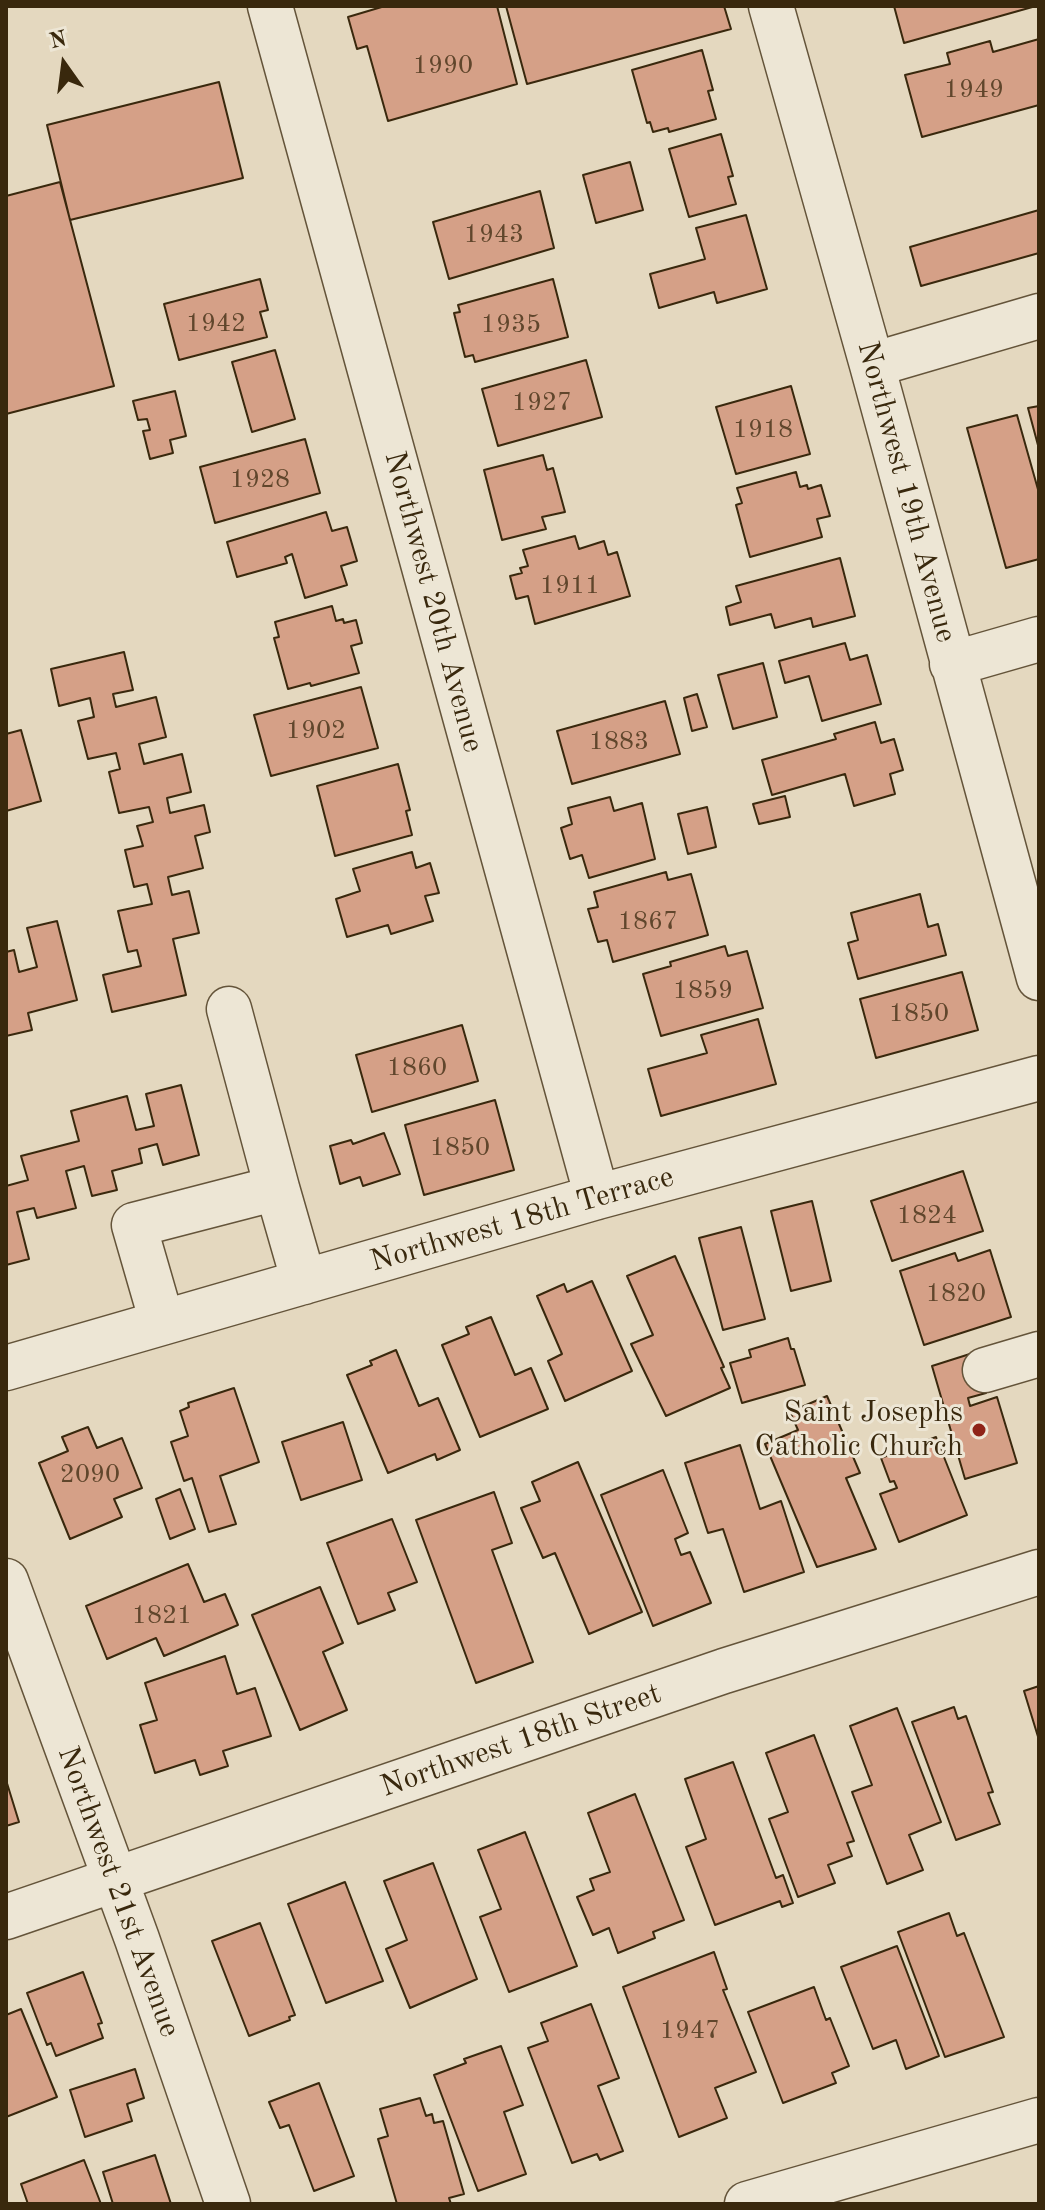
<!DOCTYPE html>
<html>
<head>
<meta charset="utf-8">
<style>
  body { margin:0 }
  #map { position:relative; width:1045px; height:2210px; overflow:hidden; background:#e4d8bf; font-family:"Old Standard TT",serif }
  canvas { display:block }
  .frame { position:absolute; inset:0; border:8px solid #39280d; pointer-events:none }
  .north { position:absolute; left:24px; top:24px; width:80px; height:80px; -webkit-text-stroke:6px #ede6d5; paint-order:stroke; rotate:346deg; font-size:22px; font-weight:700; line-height:32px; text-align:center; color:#39280d }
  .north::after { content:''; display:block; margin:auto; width:28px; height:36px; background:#39280d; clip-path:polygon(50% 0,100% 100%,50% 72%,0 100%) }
</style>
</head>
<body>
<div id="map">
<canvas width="1045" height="2210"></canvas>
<div class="frame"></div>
<div class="north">N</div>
</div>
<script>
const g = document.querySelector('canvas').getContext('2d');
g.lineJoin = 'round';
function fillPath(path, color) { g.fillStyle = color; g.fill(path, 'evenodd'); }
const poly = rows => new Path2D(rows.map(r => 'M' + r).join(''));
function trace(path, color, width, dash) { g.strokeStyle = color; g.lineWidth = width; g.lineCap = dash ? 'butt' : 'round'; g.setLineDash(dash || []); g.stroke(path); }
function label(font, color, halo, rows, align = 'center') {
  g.font = font + ' "Old Standard TT",serif'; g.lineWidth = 6; g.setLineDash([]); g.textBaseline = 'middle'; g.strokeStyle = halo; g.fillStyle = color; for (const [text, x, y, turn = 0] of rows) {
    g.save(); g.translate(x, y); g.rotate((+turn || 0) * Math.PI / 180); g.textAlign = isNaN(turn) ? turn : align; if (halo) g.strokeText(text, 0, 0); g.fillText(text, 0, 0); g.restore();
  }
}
const building = poly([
  [385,6,497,6,517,84,388,121,367,46,357,49,348,17,385,6],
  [506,6,724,6,731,29,527,84,506,6],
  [894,6,1036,6,904,43,894,6],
  [1039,39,1039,105,922,137,905,75,950,64,947,53,990,41,993,52,1039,39],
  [702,50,713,90,708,91,716,119,669,132,668,128,653,132,650,122,647,123,632,70,702,50],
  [219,82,243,178,70,220,47,125,219,82],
  [721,134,733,176,728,177,736,204,689,217,669,149,721,134],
  [630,162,643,210,596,223,583,175,630,162],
  [60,182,114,386,6,414,6,196,60,182],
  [540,191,554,248,449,279,433,222,540,191],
  [1039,210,1039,253,921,286,910,247,1039,210],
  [746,215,767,289,717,303,714,292,659,308,650,274,705,259,696,228,746,215],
  [260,279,268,310,260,312,267,337,179,360,164,304,260,279],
  [553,279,568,337,475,362,473,355,465,357,454,313,460,312,458,305,553,279],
  [275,350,295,419,252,432,232,362,275,350],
  [586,360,602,417,498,446,482,389,586,360],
  [791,386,810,454,736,474,716,407,791,386],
  [175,391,186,436,170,440,173,453,150,459,143,431,150,430,147,419,138,420,133,401,175,391],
  [1039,406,1039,449,1028,408,1039,406],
  [1017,415,1039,493,1039,559,1006,568,967,428,1017,415],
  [305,439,320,493,215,523,200,467,305,439],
  [543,455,547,470,553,468,565,512,542,517,546,529,502,540,484,470,543,455],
  [796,472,800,487,807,485,808,489,821,485,830,516,817,519,822,537,750,557,736,505,742,503,737,488,796,472],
  [326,512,332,531,347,527,357,561,341,566,347,585,305,598,292,554,285,557,287,563,237,577,227,542,326,512],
  [575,536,579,549,604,541,608,555,617,552,630,596,535,624,528,596,516,599,510,576,522,573,520,568,528,566,523,550,575,536],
  [840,558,855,616,813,627,811,618,775,628,771,614,730,625,726,607,741,602,736,586,840,558],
  [332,606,336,621,343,619,344,623,356,620,362,643,351,646,359,673,311,686,310,683,288,689,274,638,279,637,275,622,332,606],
  [845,643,850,660,867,655,881,704,822,721,809,676,785,683,779,661,845,643],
  [124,652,133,690,113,694,116,707,156,697,166,737,139,744,144,764,182,754,191,792,167,798,170,813,204,805,210,832,195,836,203,868,168,877,172,895,189,891,199,933,173,939,186,995,112,1012,103,975,141,966,137,950,128,952,118,911,152,904,147,884,134,887,125,850,143,846,137,826,153,822,149,807,119,813,109,772,120,769,116,753,88,759,78,721,94,717,90,698,59,706,51,669,124,652],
  [763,663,777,717,733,729,718,675,763,663],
  [361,687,378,748,271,776,254,715,361,687],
  [697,694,707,727,692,731,684,698,697,694],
  [665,701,680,754,572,784,557,731,665,701],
  [875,722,881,743,894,739,903,770,890,774,895,794,854,806,845,774,772,795,762,760,836,739,834,734,875,722],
  [21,730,41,801,6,811,6,734,21,730],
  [398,764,410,810,406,811,412,835,335,856,317,786,398,764],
  [785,796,790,817,759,824,753,804,785,796],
  [610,797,614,811,642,803,655,859,589,878,582,855,570,859,561,828,572,824,568,808,610,797],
  [707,807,716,847,688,854,678,814,707,807],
  [412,852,416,868,430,863,439,893,425,896,433,921,391,934,388,925,347,937,336,899,360,891,353,869,412,852],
  [666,872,668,880,691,874,708,935,613,962,607,940,598,942,588,909,598,907,594,892,666,872],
  [920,894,928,927,938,924,946,955,858,979,848,943,858,940,851,913,920,894],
  [57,921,77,1000,28,1013,32,1030,6,1036,6,952,14,950,19,972,37,967,27,928,57,921],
  [725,946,728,956,747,951,763,1008,661,1036,643,974,671,966,670,962,725,946],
  [962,972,978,1030,876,1058,860,999,962,972],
  [758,1019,776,1084,661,1116,648,1069,707,1053,701,1035,758,1019],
  [462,1025,478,1081,372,1112,356,1055,462,1025],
  [181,1085,199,1155,163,1165,157,1144,139,1149,142,1163,112,1171,117,1190,92,1196,84,1166,66,1171,76,1208,37,1218,34,1208,17,1212,29,1259,6,1265,6,1186,28,1180,21,1156,79,1141,71,1111,127,1096,136,1130,154,1126,146,1094,181,1085],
  [495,1100,514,1170,424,1195,405,1125,495,1100],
  [384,1133,400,1174,363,1186,360,1177,340,1184,330,1146,351,1140,353,1144,384,1133],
  [963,1171,983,1231,892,1261,871,1201,963,1171],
  [812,1201,831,1281,791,1291,771,1211,812,1201],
  [741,1227,765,1319,723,1330,699,1238,741,1227],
  [990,1250,1011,1317,924,1345,900,1271,955,1253,958,1261,990,1250],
  [675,1256,724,1367,721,1368,730,1388,666,1416,631,1344,653,1335,627,1276,675,1256],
  [592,1281,632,1371,565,1401,548,1361,562,1354,537,1296,564,1284,567,1292,592,1281],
  [491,1317,515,1375,531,1368,548,1409,480,1437,442,1345,469,1334,466,1327,491,1317],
  [788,1338,791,1349,794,1349,805,1385,742,1403,730,1363,751,1357,749,1350,788,1338],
  [396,1350,419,1406,438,1398,460,1450,437,1460,435,1454,388,1473,347,1375,372,1365,370,1361,396,1350],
  [973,1353,986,1393,968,1398,970,1406,997,1397,1017,1463,965,1479,932,1366,973,1353],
  [234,1388,259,1462,220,1476,236,1524,209,1532,192,1478,184,1481,171,1442,188,1436,180,1411,189,1407,188,1403,234,1388],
  [827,1396,860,1473,846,1478,876,1549,817,1567,765,1444,798,1430,790,1412,827,1396],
  [343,1422,362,1480,301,1500,282,1442,343,1422],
  [88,1427,97,1448,122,1438,142,1488,114,1499,122,1517,70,1539,39,1463,68,1451,62,1437,88,1427],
  [936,1437,967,1515,899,1542,880,1494,897,1488,894,1481,890,1482,881,1458,936,1437],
  [740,1445,760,1509,781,1501,804,1572,744,1592,723,1529,708,1533,685,1463,740,1445],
  [578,1462,642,1612,589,1634,555,1553,543,1558,521,1508,540,1501,532,1482,578,1462],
  [663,1470,688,1533,675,1539,681,1555,690,1552,711,1603,653,1626,601,1495,663,1470],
  [180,1489,195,1529,170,1539,156,1499,180,1489],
  [494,1492,512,1543,492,1550,533,1662,476,1683,416,1520,494,1492],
  [392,1519,417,1582,388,1593,395,1610,358,1624,327,1543,392,1519],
  [188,1564,204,1602,225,1594,238,1625,164,1656,156,1638,107,1659,86,1606,188,1564],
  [320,1587,343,1643,323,1652,347,1710,300,1730,252,1615,320,1587],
  [225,1656,237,1694,255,1688,271,1736,223,1751,228,1766,200,1775,195,1760,155,1773,140,1725,157,1720,145,1683,225,1656],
  [1039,1686,1039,1740,1024,1691,1039,1686],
  [954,1707,958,1719,966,1716,993,1792,988,1793,1000,1824,956,1840,912,1722,954,1707],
  [897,1708,941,1822,909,1835,923,1870,887,1884,852,1792,872,1785,850,1726,897,1708],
  [814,1735,854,1841,847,1843,852,1856,828,1865,835,1883,798,1897,769,1819,788,1812,766,1753,814,1735],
  [733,1762,776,1878,783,1875,793,1903,782,1907,780,1901,715,1925,686,1847,706,1839,685,1779,733,1762],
  [6,1780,19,1822,6,1826,6,1780],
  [635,1794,684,1920,653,1932,655,1938,618,1953,609,1928,593,1935,577,1897,594,1890,590,1879,610,1872,588,1813,635,1794],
  [525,1832,577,1966,509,1992,480,1917,501,1909,478,1850,525,1832],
  [433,1863,477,1979,410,2008,386,1949,407,1940,384,1881,433,1863],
  [345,1882,383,1981,326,2003,288,1904,345,1882],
  [949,1913,957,1936,964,1933,1004,2037,945,2057,898,1932,949,1913],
  [260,1923,295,2015,289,2017,290,2020,249,2036,212,1941,260,1923],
  [897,1946,939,2056,906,2069,896,2040,873,2049,841,1967,897,1946],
  [714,1952,727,1989,723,1990,756,2072,715,2088,727,2118,679,2137,623,1987,714,1952],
  [83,1972,102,2023,98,2024,103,2038,56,2056,51,2043,47,2045,27,1993,83,1972],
  [814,1987,826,2020,830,2018,849,2066,832,2073,836,2083,783,2103,748,2012,814,1987],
  [591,2004,619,2078,598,2086,623,2151,600,2160,597,2154,572,2163,528,2048,548,2041,541,2023,591,2004],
  [21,2009,57,2097,6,2117,6,2015,21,2009],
  [501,2046,523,2105,504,2112,526,2174,478,2191,434,2075,466,2063,464,2059,501,2046],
  [135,2069,144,2098,127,2104,132,2121,85,2137,70,2090,135,2069],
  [319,2083,354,2176,314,2191,289,2125,280,2128,269,2102,319,2083],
  [420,2098,426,2116,432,2114,434,2123,443,2121,464,2194,449,2198,451,2204,397,2204,378,2139,388,2136,380,2109,420,2098],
  [155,2155,171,2204,113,2204,103,2172,155,2155],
  [84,2160,101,2204,28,2204,21,2184,84,2160]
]);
fillPath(building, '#d5a087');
trace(building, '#39280d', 2);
const minor = poly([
  [270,6,597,1197],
  [771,6,872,365,1039,978],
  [872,365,1039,316],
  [952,664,1039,639],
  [229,1009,277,1188],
  [162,1322,134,1225,277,1188,304,1282],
  [6,1368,597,1197,1039,1078],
  [985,1370,1039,1354],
  [6,1581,137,1939,228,2204],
  [6,1917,724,1671,1039,1572],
  [747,2204,1039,2120]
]);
trace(minor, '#64543a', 47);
trace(minor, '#ede6d5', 44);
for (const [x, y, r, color] of [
  [979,1430,8,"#8f2418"]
]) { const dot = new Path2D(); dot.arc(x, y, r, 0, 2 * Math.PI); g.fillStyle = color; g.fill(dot); trace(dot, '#ede6d5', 3); }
label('26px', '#60462c', null, [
  ["1990",443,66],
  ["1949",974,90],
  ["1943",494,235],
  ["1942",216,324],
  ["1935",511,325],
  ["1927",542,403],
  ["1918",763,430],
  ["1928",260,480],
  ["1911",570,586],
  ["1902",316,731],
  ["1883",619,742],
  ["1867",648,922],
  ["1859",703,991],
  ["1850",919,1014],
  ["1860",417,1068],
  ["1850",460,1148],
  ["1824",927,1216],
  ["1820",956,1294],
  ["2090",90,1475],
  ["1821",162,1616],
  ["1947",690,2031]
]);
label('30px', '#39280d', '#ede6d5', [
  ["Northwest 19th Avenue",906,492,75],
  ["Northwest 20th Avenue",433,602,75],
  ["Northwest 18th Terrace",522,1220,-16],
  ["Northwest 18th Street",521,1741,-19],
  ["Northwest 21st Avenue",118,1892,70]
]);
label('30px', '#39280d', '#ede6d5', [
  ["Saint Josephs",963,1413],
  ["Catholic Church",963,1447]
], 'right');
</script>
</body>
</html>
